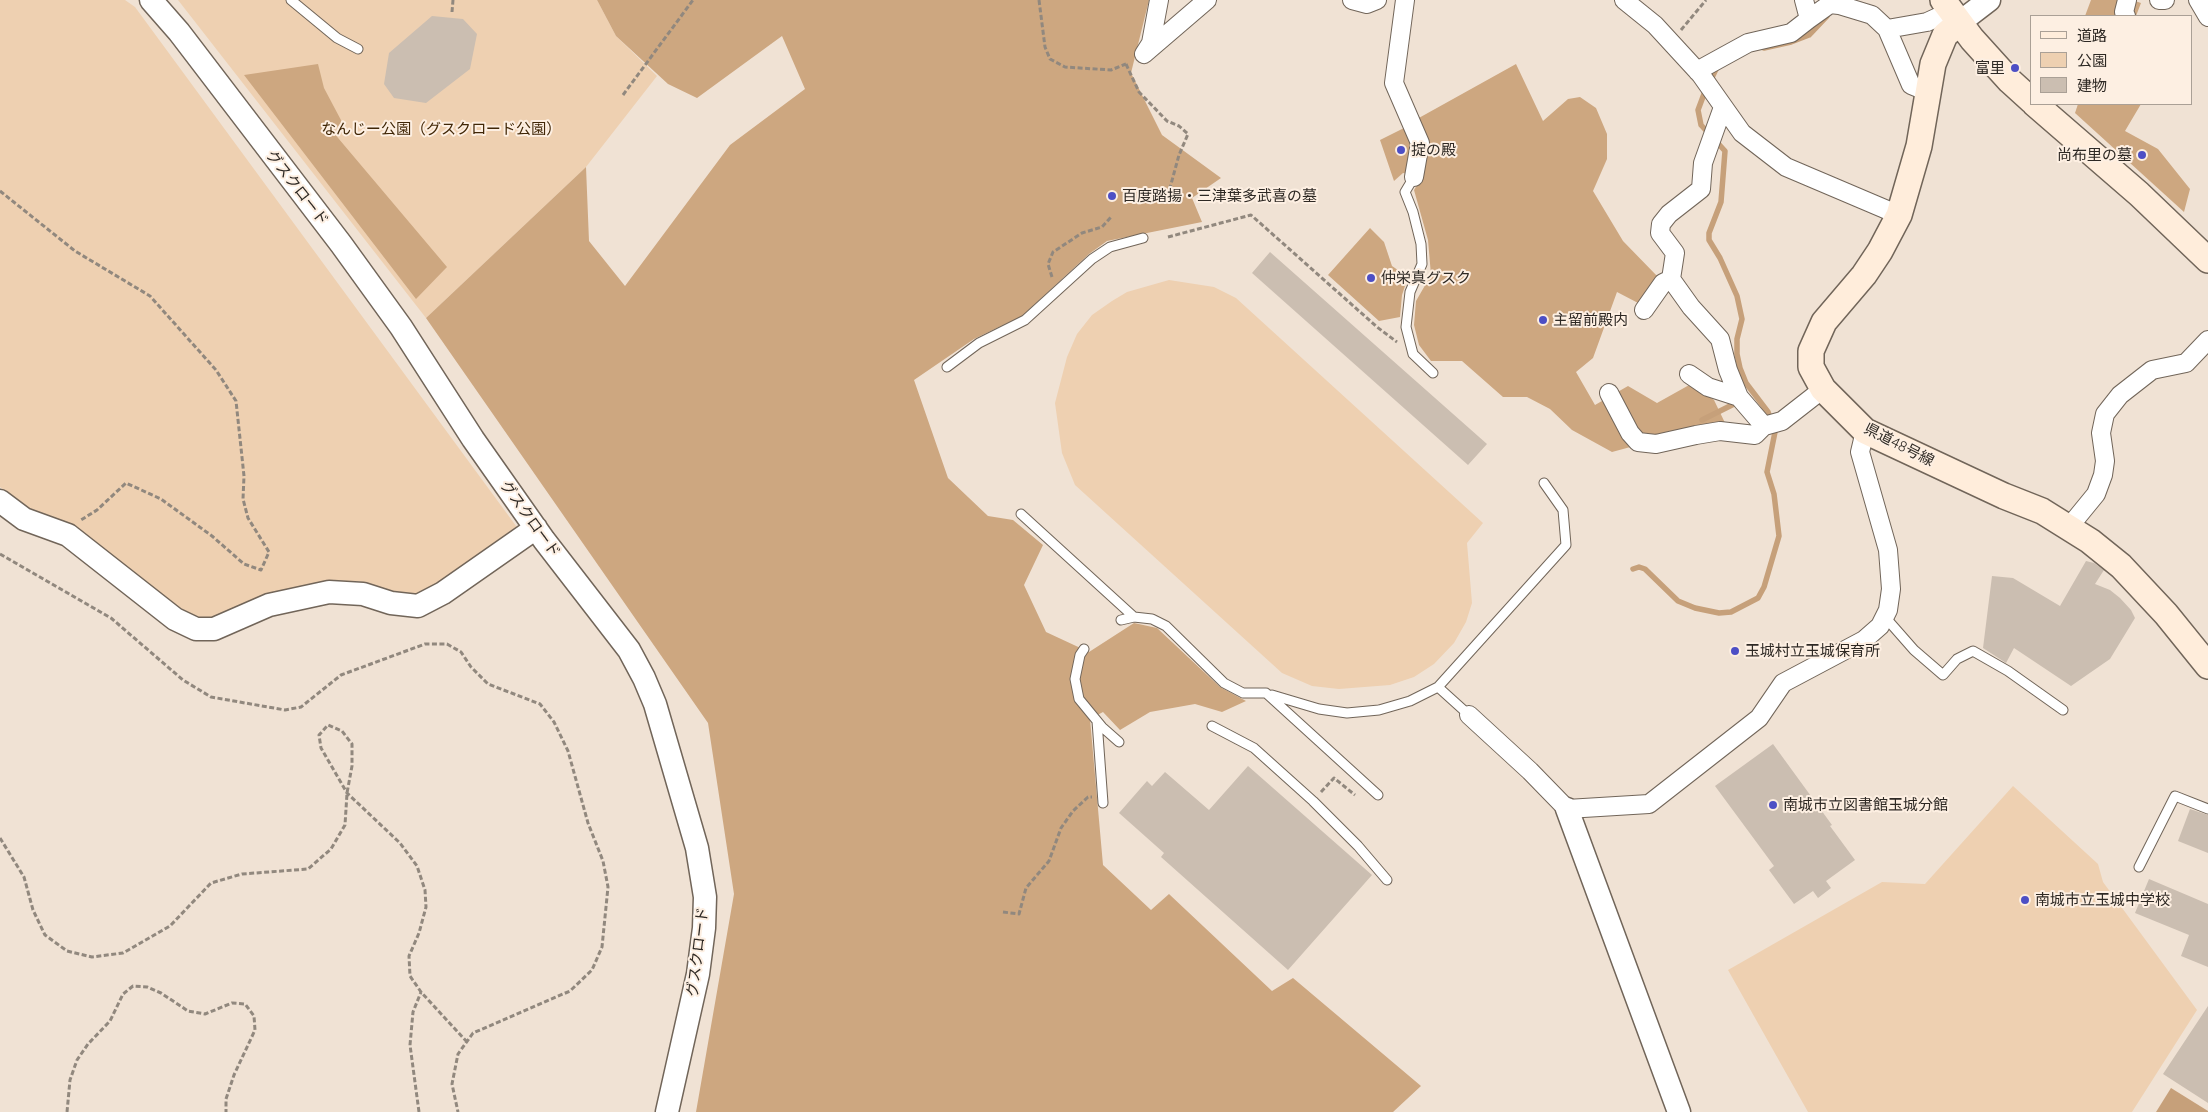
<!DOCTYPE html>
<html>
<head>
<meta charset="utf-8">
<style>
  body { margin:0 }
  #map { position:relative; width:2208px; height:1112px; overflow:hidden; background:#f0e2d4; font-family:Quicksand,"Noto Sans JP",sans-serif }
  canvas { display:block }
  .legend { position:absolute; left:2030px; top:15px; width:162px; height:90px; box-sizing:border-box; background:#fdefe2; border:1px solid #aaa096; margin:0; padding:6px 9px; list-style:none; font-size:15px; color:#2e2924 }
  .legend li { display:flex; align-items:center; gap:10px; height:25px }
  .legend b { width:25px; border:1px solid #aaa096 }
</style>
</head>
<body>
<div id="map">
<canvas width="2208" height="1112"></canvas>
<ul class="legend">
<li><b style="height:6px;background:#ffeddb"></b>道路</li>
<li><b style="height:14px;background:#eed0b1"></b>公園</li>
<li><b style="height:14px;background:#cbbeb1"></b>建物</li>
</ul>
</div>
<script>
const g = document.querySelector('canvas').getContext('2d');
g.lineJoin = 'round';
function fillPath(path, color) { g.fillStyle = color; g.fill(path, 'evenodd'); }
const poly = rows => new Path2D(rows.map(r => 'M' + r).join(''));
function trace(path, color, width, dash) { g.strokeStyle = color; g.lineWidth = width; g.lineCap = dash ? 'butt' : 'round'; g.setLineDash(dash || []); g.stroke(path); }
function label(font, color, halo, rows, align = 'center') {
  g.font = font + ' Quicksand,"Noto Sans JP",sans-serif'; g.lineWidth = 4; g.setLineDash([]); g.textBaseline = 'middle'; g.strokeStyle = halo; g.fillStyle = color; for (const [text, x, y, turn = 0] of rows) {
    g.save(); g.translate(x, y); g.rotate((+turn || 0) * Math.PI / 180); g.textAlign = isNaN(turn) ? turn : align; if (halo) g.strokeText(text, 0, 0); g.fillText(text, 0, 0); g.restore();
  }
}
fillPath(poly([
  [0,0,125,0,135,7,519,530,418,598,358,581,278,592,201,625,40,517,0,487],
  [178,0,597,0,616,36,657,76,586,167,426,318],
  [1169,280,1214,287,1236,298,1483,523,1467,543,1472,603,1466,622,1454,643,1434,664,1414,677,1390,685,1339,689,1312,686,1282,673,1075,485,1062,453,1055,403,1067,357,1077,334,1092,315,1112,301,1127,292],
  [2013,786,2098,864,2103,882,2197,1010,2132,1112,1808,1112,1728,970,1882,882,1925,884]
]), '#eed0b1');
fillPath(poly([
  [597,0,1149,0,1131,73,1162,135,1221,178,1192,198,1202,222,1107,241,1089,254,1022,316,974,339,914,380,948,478,988,516,1013,520,1043,545,1024,585,1046,632,1089,652,1134,623,1157,628,1220,687,1246,701,1222,712,1195,704,1150,712,1120,730,1103,712,1090,719,1103,865,1151,910,1169,894,1272,991,1293,978,1421,1086,1393,1112,696,1112,734,894,708,723,426,318,586,167,589,241,625,286,730,145,805,89,782,36,697,98,668,84,616,36],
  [2091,0,2132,0,2141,3,2136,16,2085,16],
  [318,64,324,88,342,122,333,132,447,267,416,299,244,75],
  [1516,64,1543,121,1568,99,1580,97,1596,108,1607,134,1607,159,1593,191,1623,241,1658,277,1640,304,1617,292,1593,358,1576,372,1595,405,1628,386,1657,403,1691,384,1714,400,1726,425,1660,439,1612,452,1572,430,1550,409,1527,397,1503,397,1462,361,1431,361,1419,345,1414,325,1416,301,1431,275,1428,240,1414,190,1422,177,1417,119],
  [2078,104,2141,104,2125,131,2158,149,2190,189,2184,212,2075,113],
  [1406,127,1413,143,1409,174,1403,173,1394,181,1380,140],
  [1370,228,1384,242,1392,266,1408,277,1402,295,1400,317,1379,321,1328,275]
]), '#cda780');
fillPath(poly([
  [2171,1088,2208,1111,2208,1112,2156,1112]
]), '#c6a07a');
trace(poly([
  [1764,48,1791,42,1809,35,1827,16],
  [1702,420,1734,404],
  [1633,569,1639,567,1645,569,1678,601,1695,608,1719,613,1731,612,1758,598,1764,587,1779,536,1774,494,1767,472,1775,432,1768,412,1746,383,1740,368,1737,354,1737,339,1742,319,1737,296,1720,258,1709,240,1709,233,1721,202,1725,151,1701,125,1698,110,1704,94,1718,65]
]), '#c6a07a', 5.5);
fillPath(poly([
  [432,16,463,19,477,34,470,69,426,103,394,98,384,84,389,53],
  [1270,252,1487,444,1468,465,1252,273],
  [2086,561,2094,563,2104,570,2095,584,2110,590,2120,598,2131,610,2135,618,2110,659,2071,686,2014,648,2006,663,1983,648,1992,576,2013,578,2060,606],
  [1773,744,1832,825,1830,826,1855,860,1826,881,1831,888,1818,898,1813,891,1794,904,1769,870,1774,866,1715,786],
  [1248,766,1372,875,1288,970,1161,857,1164,853,1119,813,1147,781,1152,786,1165,772,1209,810],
  [2190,809,2208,815,2208,853,2178,841],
  [2149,879,2208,904,2208,967,2181,956,2189,935,2135,913],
  [2208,1006,2208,1103,2163,1074]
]), '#cbbeb1');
const service = poly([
  [291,0,337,38,358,49],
  [1414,177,1405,192,1413,212,1421,244,1422,264,1410,292,1406,327,1413,354,1433,373],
  [947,367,979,343,1025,320,1092,259,1110,247,1143,238],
  [1021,514,1134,617],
  [1885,617,1914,650,1943,675,1957,659,1973,651,2008,671,2063,710],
  [1121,620,1134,617,1152,619,1166,626,1224,683,1243,693,1266,693,1378,795],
  [1084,649,1080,655,1075,679,1079,699,1102,727,1119,742],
  [1438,687,1566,545,1563,510,1544,483],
  [1272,695,1319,709,1347,713,1379,710,1410,701,1438,687,1469,715],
  [1097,721,1103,803],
  [1212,726,1254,748,1313,801,1358,846,1387,880],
  [2139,867,2175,796,2208,809]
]);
const minor = poly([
  [1159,0,1151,43,1144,54,1207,0],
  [1352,0,1367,4,1377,0],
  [1405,0,1394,83,1420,143,1414,177],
  [1624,0,1655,25,1701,75,1742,133,1786,167,1899,215],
  [2159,0,2165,0],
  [2198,0,2208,17],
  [2126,16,2124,12,2127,0],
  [1809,19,1830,4,1839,5,1872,15,1887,29,1911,85,1928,92],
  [1887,29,1927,22,1951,11],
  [1697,71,1748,43,1791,33,1809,19,1804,0],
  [1723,107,1703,163,1701,189,1669,214,1661,224,1660,233,1675,253,1671,279,1691,307,1720,339,1728,370,1739,397,1764,426],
  [1644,310,1663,283,1671,279],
  [1689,374,1708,387,1739,397],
  [1609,393,1630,433,1638,442,1656,444,1696,435,1720,431,1755,435,1764,426,1782,421,1823,389],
  [2069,527,2096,494,2103,475,2105,461,2101,433,2105,414,2120,395,2152,370,2186,363,2208,340],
  [1469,715,1530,771,1567,809,1649,804,1759,718,1783,683,1864,640,1880,626,1888,610,1891,589,1888,550,1860,452,1865,431]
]);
const tertiary = poly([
  [151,0,179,32,341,244,401,327,473,439,544,540,629,650,644,678,655,704,697,848,705,897,704,928,698,974,667,1112],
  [1959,23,1989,0],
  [0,501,24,519,68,535,175,619,196,629,214,629,269,605,329,592,363,594,391,603,418,606,443,593,536,528],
  [1567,809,1679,1112]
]);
const secondary = poly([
  [1943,0,1972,39,2010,81,2032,101],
  [1959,23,1945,35,1933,64,1919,146,1899,215,1880,251,1864,275,1824,322,1811,351,1811,367,1823,389,1865,431,2004,496,2042,511,2090,541,2121,566,2166,614,2208,666],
  [2035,104,2139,194,2208,260]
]);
trace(service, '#716559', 11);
trace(minor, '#716559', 20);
trace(tertiary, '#716559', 25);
trace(secondary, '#716559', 28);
trace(poly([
  [1039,0,1045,47,1050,59,1065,67,1111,70,1126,64],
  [452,12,453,0],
  [1681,30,1706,0],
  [1126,64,1139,92,1167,121,1179,126,1188,134,1179,155,1168,195,1175,203],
  [623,95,693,0],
  [0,191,75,251,150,296,216,370,236,401,244,476,243,499,248,518,269,552,261,570,244,564,212,536,161,499,126,483,97,510,81,520],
  [1168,237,1251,215,1377,327,1397,342],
  [1052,277,1048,264,1053,252,1082,233,1102,227,1111,217],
  [0,554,111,618,183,680,211,697,285,710,301,707,341,675,425,644,447,644,461,652,471,667,488,684,540,704,554,722,568,751,588,823,603,861,608,887,602,947,592,970,570,991,473,1033,458,1054,452,1084,458,1112],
  [1321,792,1334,778,1355,795],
  [0,838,24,877,33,910,45,935,67,951,92,957,123,953,170,926,211,883,242,874,308,869,331,849,345,825,347,793,352,766,352,744,342,731,328,725,319,735,321,748,347,793,400,843,417,866,425,890,426,907,419,933,409,956,410,976,421,992,467,1042],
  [1003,912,1019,914,1026,888,1049,861,1061,828,1073,811,1088,797,1092,797],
  [67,1112,70,1080,77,1060,88,1044,110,1021,123,994,133,986,147,987,161,993,188,1011,205,1014,232,1003,245,1004,254,1016,255,1030,234,1075,226,1099,226,1112],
  [419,1112,410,1045,413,1012,421,992]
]), '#91887e', 3, [5, 2.5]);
trace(service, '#fff', 9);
trace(minor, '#fff', 18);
trace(tertiary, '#fff', 22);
trace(secondary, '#ffeddb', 25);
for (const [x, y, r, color] of [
  [2015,68,5,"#4d4fc5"],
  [1401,150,5,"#4d4fc5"],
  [2142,155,5,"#4d4fc5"],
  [1112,196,5,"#4d4fc5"],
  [1371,278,5,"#4d4fc5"],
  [1543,320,5,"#4d4fc5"],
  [1735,651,5,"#4d4fc5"],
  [1773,805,5,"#4d4fc5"],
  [2025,900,5,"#4d4fc5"]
]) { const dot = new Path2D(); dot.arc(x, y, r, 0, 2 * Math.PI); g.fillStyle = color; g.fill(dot); trace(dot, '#fdefe2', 2); }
label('15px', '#2e2924', '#fdefe2', [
  ["富里",2005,68,"right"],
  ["掟の殿",1411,150],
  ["尚布里の墓",2132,155,"right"],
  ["百度踏揚・三津葉多武喜の墓",1122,196],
  ["仲栄真グスク",1381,278],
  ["主留前殿内",1553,320],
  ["玉城村立玉城保育所",1745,651],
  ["南城市立図書館玉城分館",1783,805],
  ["南城市立玉城中学校",2035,900]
], 'left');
label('15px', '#402606', '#fdefe2', [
  ["なんじー公園（グスクロード公園）",441,129]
]);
label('15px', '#2e2924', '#fdefe2', [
  ["グスクロード",297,188,52],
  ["県道48号線",1899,445,27],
  ["グスクロード",530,519,54],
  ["グスクロード",698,952,-83]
]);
</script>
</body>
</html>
